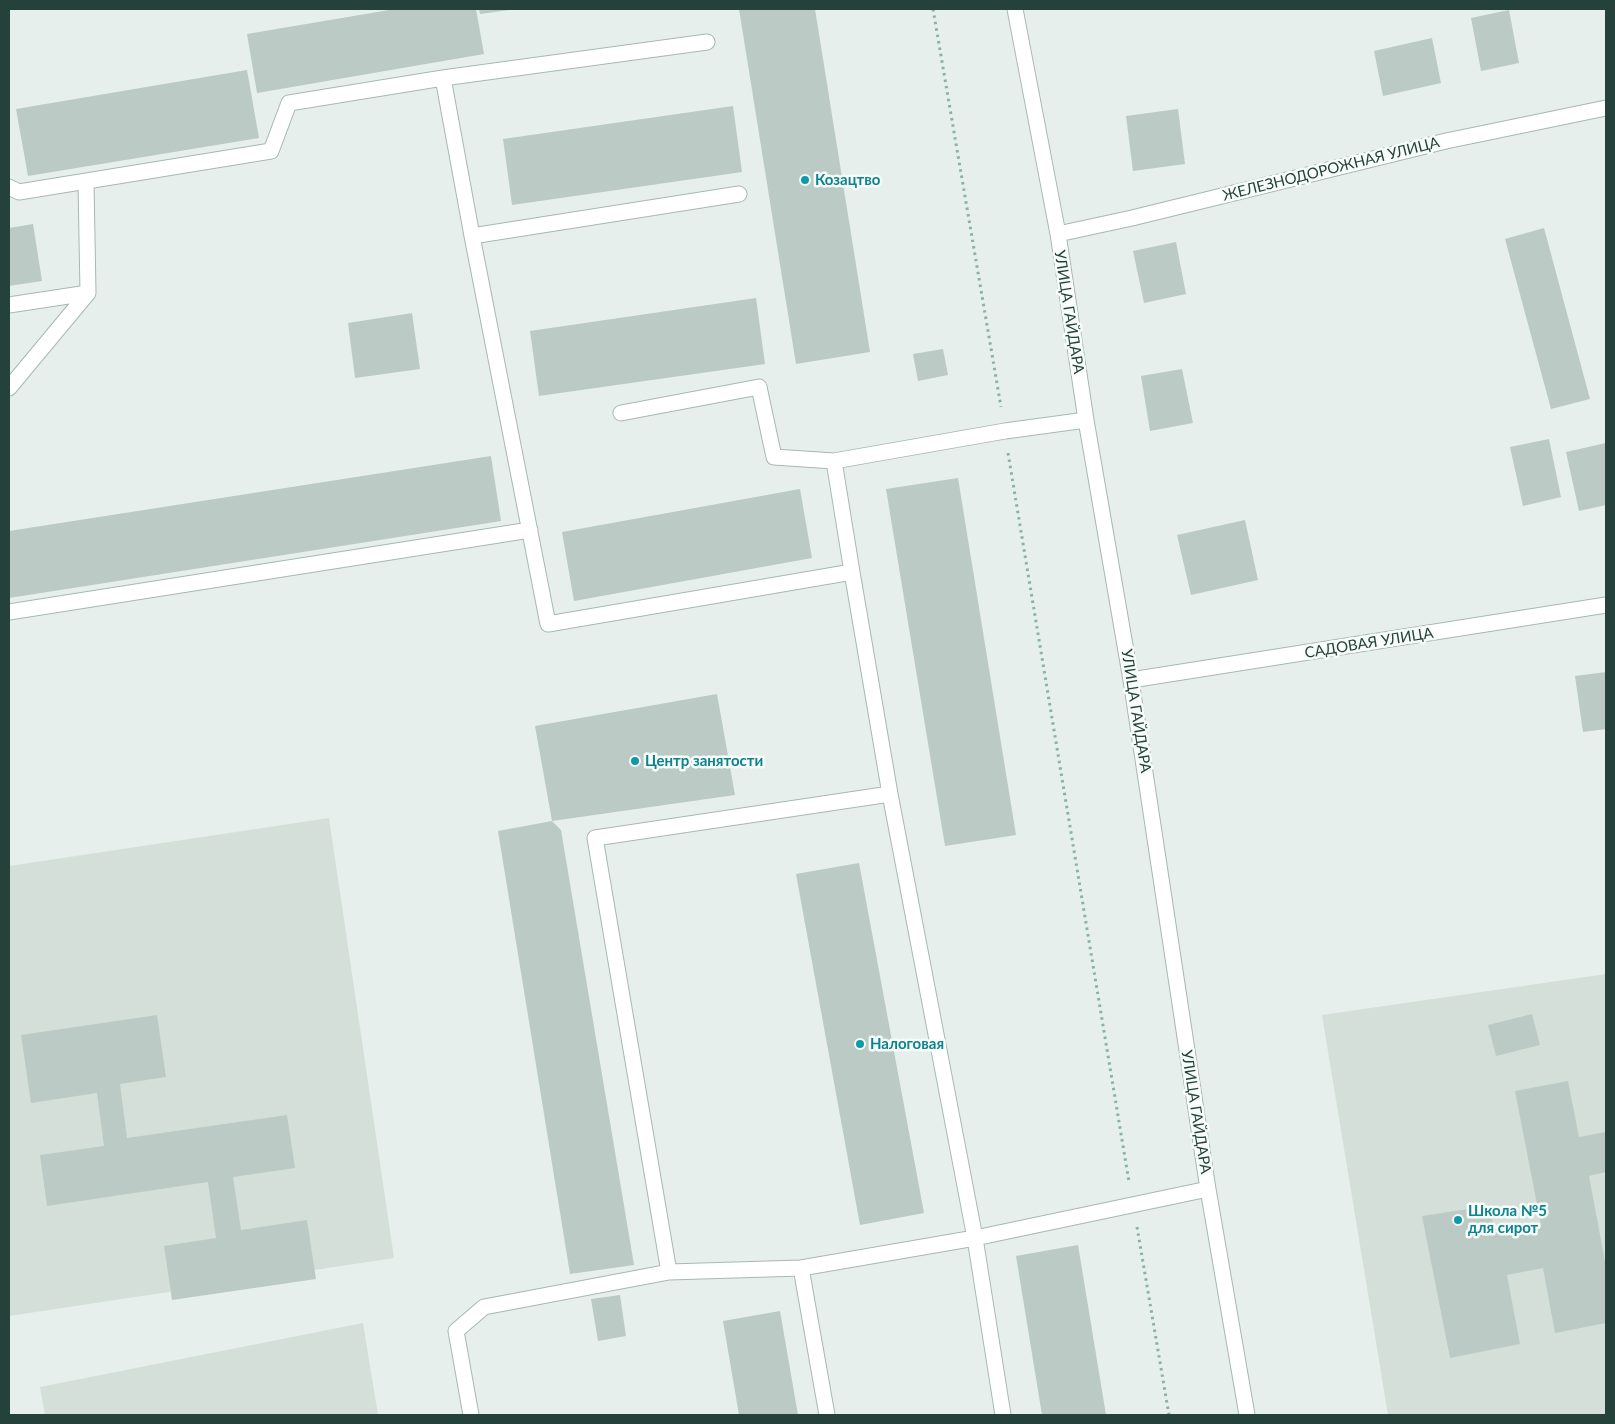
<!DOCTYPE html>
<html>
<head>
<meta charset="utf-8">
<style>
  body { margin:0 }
  #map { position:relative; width:1615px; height:1424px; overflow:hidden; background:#e6efeb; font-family:Lato,sans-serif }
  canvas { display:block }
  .frame { position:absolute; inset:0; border:10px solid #24423a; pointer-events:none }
</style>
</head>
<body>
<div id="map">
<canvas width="1615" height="1424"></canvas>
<div class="frame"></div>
</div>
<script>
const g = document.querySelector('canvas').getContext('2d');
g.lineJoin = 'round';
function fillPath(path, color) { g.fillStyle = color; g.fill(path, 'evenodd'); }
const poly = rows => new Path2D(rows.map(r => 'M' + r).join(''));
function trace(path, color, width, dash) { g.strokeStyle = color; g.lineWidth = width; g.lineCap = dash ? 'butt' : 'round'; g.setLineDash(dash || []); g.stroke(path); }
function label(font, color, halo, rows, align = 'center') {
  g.font = font + ' Lato,sans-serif'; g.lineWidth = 5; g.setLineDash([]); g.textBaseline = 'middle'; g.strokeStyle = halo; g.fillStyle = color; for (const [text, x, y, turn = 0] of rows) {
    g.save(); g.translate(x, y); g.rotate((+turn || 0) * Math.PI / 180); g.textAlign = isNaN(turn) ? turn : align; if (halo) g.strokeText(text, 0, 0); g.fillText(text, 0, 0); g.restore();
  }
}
fillPath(poly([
  [329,818,394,1258,9,1316,9,866],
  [1606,974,1606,1415,1388,1415,1322,1015],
  [363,1323,378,1415,45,1415,40,1387]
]), '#d4dfda');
fillPath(poly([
  [395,9,476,9,484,54,257,93,247,34],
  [479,9,509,9,509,10,480,14],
  [739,9,815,9,870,352,796,364],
  [1509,10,1519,63,1481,71,1471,18],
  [1432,38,1441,83,1383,96,1374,51],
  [247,70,259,138,28,176,16,109],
  [733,106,742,172,512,205,503,139],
  [1178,109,1185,164,1133,171,1126,116],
  [33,224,42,281,9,286,9,228],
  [1544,228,1590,399,1551,409,1505,239],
  [1176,242,1186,294,1144,303,1133,251],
  [756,298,765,364,539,396,530,331],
  [412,313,420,369,355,378,348,323],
  [943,349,948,375,918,381,913,354],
  [1182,369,1193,423,1150,431,1141,376],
  [1549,439,1561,497,1523,506,1510,447],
  [1606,443,1606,505,1579,511,1566,452],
  [491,456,501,521,9,598,9,531],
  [958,478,1016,835,945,846,886,489],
  [800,489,812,558,574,601,562,532],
  [1245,520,1258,580,1191,595,1177,535],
  [1606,672,1606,729,1583,732,1575,676],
  [717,694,735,795,552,821,535,726],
  [552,821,561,830,634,1265,570,1274,498,831],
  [859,863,924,1213,860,1225,796,874],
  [1532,1014,1540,1045,1496,1056,1488,1025],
  [157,1015,166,1077,120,1084,127,1138,287,1115,295,1168,233,1177,241,1230,307,1220,316,1279,172,1300,164,1246,216,1238,208,1182,47,1206,40,1155,104,1146,97,1093,31,1103,21,1035],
  [1568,1081,1579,1137,1606,1132,1606,1172,1589,1176,1606,1267,1606,1323,1555,1333,1543,1268,1507,1275,1520,1344,1450,1358,1422,1216,1488,1206,1496,1233,1541,1225,1515,1091],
  [1078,1245,1106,1415,1042,1415,1016,1256],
  [620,1295,626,1336,598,1341,591,1299],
  [780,1311,798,1415,739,1415,723,1321]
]), '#bbcac4');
const minor = poly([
  [1015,9,1058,234,1086,420,1131,680,1208,1189,1247,1415],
  [443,78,472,236,548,624,852,572,834,461,1005,431,1086,420],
  [9,187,19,192,271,151,289,103,443,78,707,42],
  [1058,234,1132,218,1446,141,1606,108],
  [472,236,739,194],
  [9,305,88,293,86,182],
  [9,388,88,293],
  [621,413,759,387,774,457,834,461],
  [852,572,890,794,975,1238,1003,1415],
  [9,612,530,530],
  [1131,680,1606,605],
  [801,1268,827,1415],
  [669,1272,595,838,890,794],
  [471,1415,456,1331,484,1307,669,1272,801,1268,975,1238,1208,1189]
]);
trace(minor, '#a8b8b2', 17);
trace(poly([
  [933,9,1001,407],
  [1008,453,1129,1182],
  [1137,1227,1169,1415]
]), '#86b3a5', 3, [2.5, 4]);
trace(minor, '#fff', 15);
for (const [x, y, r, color] of [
  [805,180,5,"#0f9aa8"],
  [635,761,5,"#0f9aa8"],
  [860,1044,5,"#0f9aa8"],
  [1458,1220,5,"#0f9aa8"]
]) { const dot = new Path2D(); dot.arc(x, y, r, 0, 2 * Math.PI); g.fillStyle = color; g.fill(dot); trace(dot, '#f7fbf9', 2); }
label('15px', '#24423a', '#f7fbf9', [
  ["ЖЕЛЕЗНОДОРОЖНАЯ УЛИЦА",1331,169,-14],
  ["УЛИЦА ГАЙДАРА",1069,312,81],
  ["САДОВАЯ УЛИЦА",1369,643,-9],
  ["УЛИЦА ГАЙДАРА",1136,711,81],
  ["УЛИЦА ГАЙДАРА",1196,1112,81]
]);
label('bold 15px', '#0d838f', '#f7fbf9', [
  ["Козацтво",815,180],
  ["Центр занятости",645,761],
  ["Налоговая",870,1044],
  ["Школа №5",1468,1211],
  ["для сирот",1468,1228]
], 'left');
</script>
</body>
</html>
